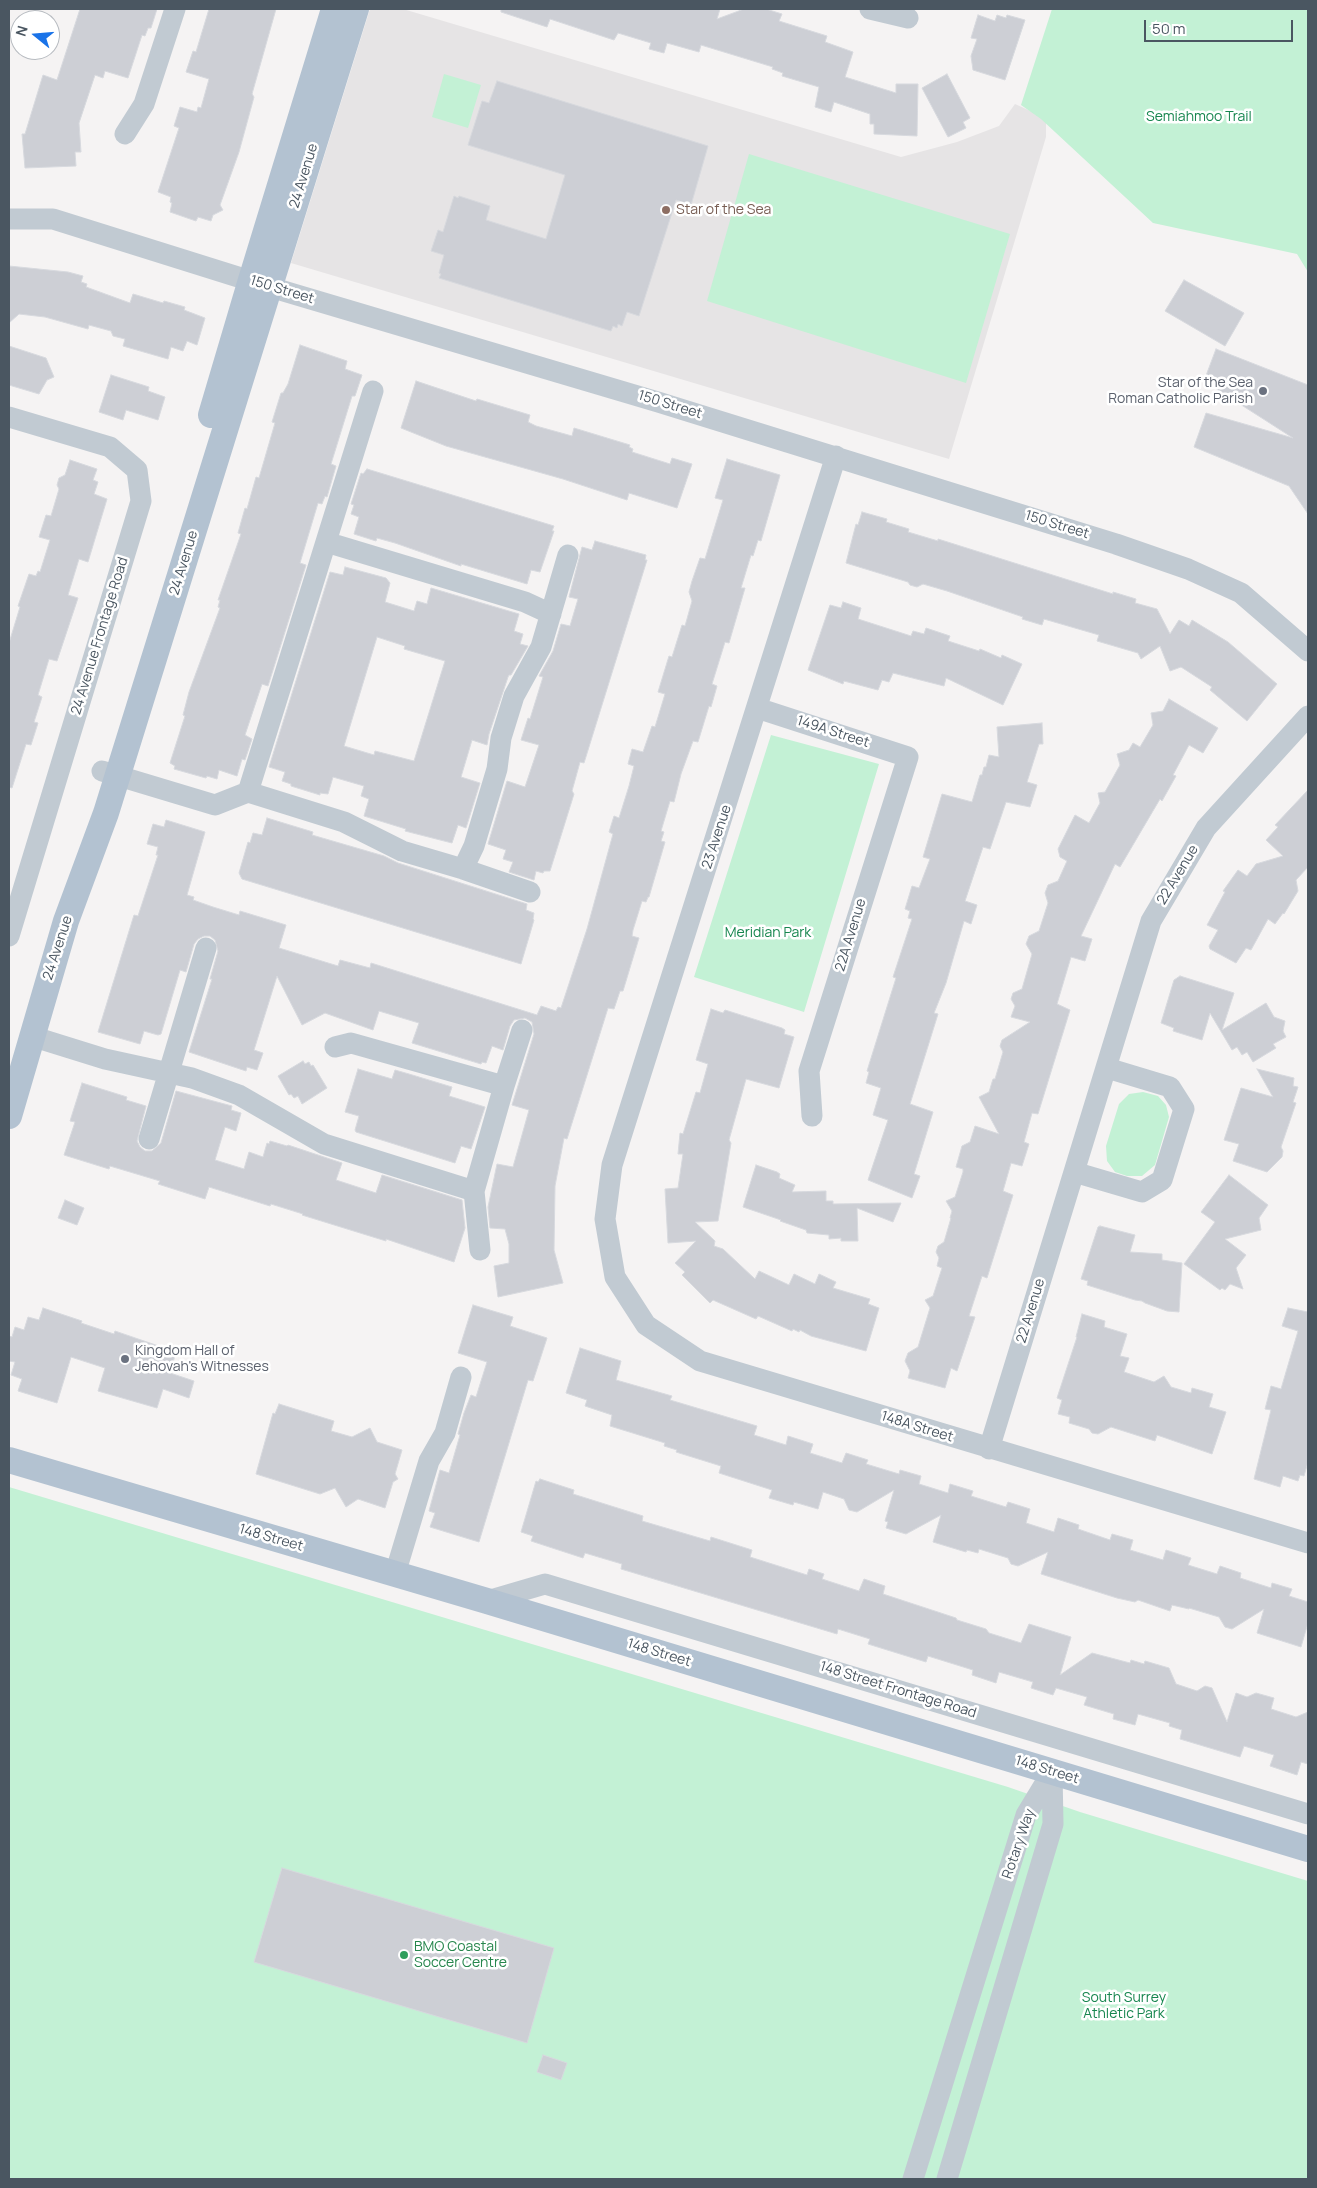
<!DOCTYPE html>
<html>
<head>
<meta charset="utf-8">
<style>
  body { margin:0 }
  #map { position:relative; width:1317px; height:2188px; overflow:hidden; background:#f5f3f3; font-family:Manrope,sans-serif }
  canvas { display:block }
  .frame { position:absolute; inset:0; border:10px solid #4a5661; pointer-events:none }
  .north { position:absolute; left:10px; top:10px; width:50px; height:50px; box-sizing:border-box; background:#fff; border:1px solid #b7bbc0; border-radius:50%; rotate:287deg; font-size:14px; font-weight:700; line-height:20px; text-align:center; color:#4a5661 }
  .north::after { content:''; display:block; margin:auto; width:18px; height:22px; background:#1a73e8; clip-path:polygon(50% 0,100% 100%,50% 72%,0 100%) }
  .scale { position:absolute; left:1144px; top:20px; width:149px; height:22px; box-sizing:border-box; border:2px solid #4a5661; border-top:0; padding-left:6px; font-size:15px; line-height:18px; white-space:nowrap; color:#4a5661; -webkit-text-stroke:4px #fff; paint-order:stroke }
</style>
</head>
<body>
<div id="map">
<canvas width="1317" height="2188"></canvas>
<div class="frame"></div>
<div class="north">N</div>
<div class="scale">50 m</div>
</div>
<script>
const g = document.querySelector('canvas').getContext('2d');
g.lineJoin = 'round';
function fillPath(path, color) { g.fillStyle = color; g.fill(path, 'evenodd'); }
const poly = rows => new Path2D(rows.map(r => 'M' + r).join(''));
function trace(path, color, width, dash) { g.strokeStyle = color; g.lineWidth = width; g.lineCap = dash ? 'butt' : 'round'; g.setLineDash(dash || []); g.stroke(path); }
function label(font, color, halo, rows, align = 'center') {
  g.font = font + ' Manrope,sans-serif'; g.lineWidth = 5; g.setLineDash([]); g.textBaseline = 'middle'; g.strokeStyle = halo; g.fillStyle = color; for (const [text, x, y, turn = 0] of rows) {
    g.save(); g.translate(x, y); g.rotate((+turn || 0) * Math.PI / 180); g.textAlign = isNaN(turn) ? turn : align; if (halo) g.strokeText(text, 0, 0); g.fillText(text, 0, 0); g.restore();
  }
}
fillPath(poly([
  [370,9,403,9,901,157,957,142,999,126,1015,104,1046,118,1046,137,949,459,291,263]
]), '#e6e4e5');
fillPath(poly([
  [1052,9,1308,9,1308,272,1297,254,1153,223,1041,119,1021,105],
  [444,74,481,85,468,128,432,117],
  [749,154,1010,234,966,383,707,301],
  [771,735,879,764,804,1012,694,977],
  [1143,1092,1158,1096,1166,1105,1169,1117,1155,1165,1142,1176,1127,1176,1115,1172,1107,1161,1106,1146,1119,1104,1129,1094],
  [9,1487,1008,1787,1080,1812,1308,1881,1308,2179,9,2179]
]), '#c3f1d5');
const building = poly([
  [80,9,157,9,151,28,148,28,145,36,142,35,128,78,105,71,103,78,95,75,79,123,81,152,75,152,76,166,25,168,22,134,25,134,43,75,57,80,80,9],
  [209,9,276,9,252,94,254,97,239,152,220,205,223,210,213,215,211,221,198,217,196,221,170,212,172,203,170,202,171,197,158,192,179,128,174,126,180,107,197,112,198,107,201,108,209,79,186,72,193,51,196,52,209,9],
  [501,9,720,9,717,19,744,9,766,9,782,14,779,21,827,36,825,42,853,52,845,77,896,93,896,84,918,84,917,136,874,134,874,124,870,124,870,114,834,102,831,112,815,107,819,87,782,76,783,73,772,69,773,67,701,45,699,52,667,43,664,53,649,49,651,43,618,33,614,40,550,19,547,27,501,12,501,9],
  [978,15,995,21,997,15,1006,18,1007,15,1025,20,1005,80,973,70,971,56,977,39,971,38,978,15],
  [947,74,970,118,963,122,966,128,948,137,922,88,947,74],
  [497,81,708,146,691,205,676,200,639,316,627,312,622,326,618,324,617,328,613,326,611,331,439,278,441,274,439,273,444,255,431,251,438,230,443,232,454,196,458,198,459,196,490,206,486,220,546,239,565,175,468,145,482,101,489,103,497,81],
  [9,266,68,272,83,276,81,282,87,284,86,287,130,303,133,294,163,303,164,301,185,307,184,310,205,318,197,345,187,341,183,351,171,347,168,359,123,346,125,339,113,336,111,331,89,325,88,329,45,317,19,314,9,323,9,266],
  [1184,280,1244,313,1225,346,1165,311,1184,280],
  [300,345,347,361,345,369,362,375,355,396,352,396,331,464,336,466,327,497,325,496,322,504,318,503,300,563,306,565,268,686,262,684,245,735,252,739,245,760,242,759,237,776,219,770,217,779,207,776,206,778,174,769,175,766,170,763,185,716,183,715,189,692,220,608,218,607,220,600,218,600,241,534,238,533,245,508,247,509,256,477,259,478,275,423,272,422,281,393,283,393,288,384,300,345],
  [9,346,46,358,54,377,47,380,39,394,9,385,9,346],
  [1216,349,1308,385,1308,514,1289,486,1194,447,1206,413,1293,438,1204,381,1216,349],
  [111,375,149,387,148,391,165,397,158,420,126,410,123,420,99,412,111,375],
  [416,381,476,401,477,399,530,415,528,422,536,426,572,436,574,428,630,445,629,447,633,449,632,452,670,464,672,458,692,464,677,508,629,493,627,500,563,479,446,446,401,428,416,381],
  [727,459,780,475,761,541,758,540,753,556,751,555,741,588,745,588,729,643,725,642,712,684,717,686,711,707,709,706,698,742,693,741,681,774,674,802,670,801,661,831,664,832,661,841,665,842,649,897,648,897,646,902,642,901,633,930,632,936,639,938,623,991,620,991,614,1009,608,1008,567,1139,564,1138,555,1186,554,1250,563,1283,498,1297,494,1266,509,1263,509,1244,505,1229,490,1228,488,1207,497,1164,513,1167,529,1110,512,1105,534,1034,532,1022,525,1018,514,1020,510,1026,503,1050,492,1046,486,1063,482,1062,481,1064,412,1043,419,1023,379,1011,373,1030,325,1013,302,1025,277,976,254,1050,263,1053,257,1070,247,1067,246,1071,189,1052,212,979,210,979,218,951,215,940,210,936,204,936,198,939,194,944,186,972,180,970,161,1034,158,1035,144,1031,140,1044,98,1032,134,915,138,916,158,855,156,855,158,847,147,844,153,824,164,827,166,820,205,832,187,895,194,897,193,900,213,907,239,915,240,911,286,925,279,948,338,966,340,960,370,968,371,963,537,1015,541,1006,556,1011,558,1007,561,1008,587,929,613,834,609,832,614,816,619,818,629,786,634,766,628,764,632,749,643,752,652,726,655,727,665,694,658,692,669,656,672,657,682,625,685,626,692,601,689,592,692,581,700,558,705,559,723,500,715,498,727,459],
  [70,460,97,469,93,480,98,482,94,494,107,499,88,562,79,559,68,595,78,598,57,661,49,659,38,695,42,697,34,722,38,723,31,745,26,744,12,788,9,787,9,643,20,607,18,606,29,574,36,576,38,571,40,572,50,540,39,537,46,515,51,516,59,489,57,485,59,478,65,475,70,460],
  [367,469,554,526,552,531,554,531,540,572,531,570,527,584,461,564,461,566,395,543,377,538,376,541,354,534,359,517,351,514,354,505,351,504,361,473,363,474,367,469],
  [862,512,887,519,886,522,909,529,908,532,938,541,938,539,1113,594,1113,592,1136,599,1135,603,1157,609,1170,634,1179,620,1189,626,1192,620,1228,642,1277,684,1247,721,1210,690,1212,687,1181,667,1170,671,1160,646,1141,659,1138,653,1097,641,1099,635,1044,619,1042,625,1022,619,1023,617,947,591,923,584,917,587,910,585,908,582,846,563,856,524,858,525,862,512],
  [595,541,646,555,645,560,647,560,584,763,580,762,572,791,574,794,550,871,544,871,543,873,536,871,534,880,509,872,513,862,503,859,506,850,488,844,507,781,525,787,539,745,521,740,528,718,530,719,543,677,539,676,553,651,561,624,570,626,578,599,569,597,582,547,592,550,595,541],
  [345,567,386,578,390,583,385,602,414,611,417,601,427,604,431,588,519,614,514,631,523,634,520,644,528,646,511,675,509,675,508,677,489,734,487,745,472,740,461,777,480,783,466,828,458,825,452,843,405,831,406,829,364,816,369,799,361,796,364,786,333,777,328,794,320,793,320,795,291,786,291,784,282,781,285,772,269,767,330,572,343,575,345,567],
  [377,637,405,646,404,649,445,661,414,761,375,751,374,755,344,746,377,637],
  [843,602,861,608,858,619,911,636,913,631,924,634,926,628,950,636,948,641,979,651,980,649,1001,658,1002,655,1022,664,1003,705,946,678,944,686,893,673,889,682,882,680,878,690,844,681,843,684,808,670,830,605,841,608,843,602],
  [1169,699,1218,728,1203,753,1189,745,1173,775,1176,776,1162,801,1160,799,1120,867,1115,864,1081,936,1092,939,1085,961,1071,957,1057,1004,1070,1010,1038,1114,1032,1113,1024,1142,1029,1144,1022,1166,1011,1163,1003,1191,1013,1195,987,1278,982,1276,969,1316,975,1317,957,1371,951,1368,945,1388,908,1378,910,1371,905,1361,908,1353,918,1347,930,1308,925,1300,933,1296,942,1268,937,1266,939,1258,936,1252,938,1246,944,1242,951,1218,950,1218,952,1211,946,1201,955,1197,963,1172,963,1169,956,1167,962,1146,970,1142,975,1126,999,1134,979,1097,989,1092,993,1079,995,1079,1003,1052,1000,1046,1002,1040,1030,1022,1011,1017,1015,1006,1011,999,1013,993,1022,989,1032,954,1026,944,1029,936,1039,931,1048,903,1045,893,1048,885,1058,881,1067,861,1060,857,1058,849,1075,815,1089,823,1100,803,1098,793,1105,792,1120,765,1117,754,1129,750,1133,743,1140,747,1153,725,1151,713,1163,711,1169,699],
  [1042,723,1043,744,1039,744,1027,782,1037,785,1030,807,1006,802,990,849,983,847,965,901,977,905,971,924,964,921,946,983,934,1013,938,1014,910,1104,933,1112,914,1174,920,1176,912,1198,868,1180,888,1120,873,1115,881,1088,866,1083,869,1072,867,1071,896,978,893,977,912,919,908,918,910,911,905,909,912,886,919,888,930,859,923,857,942,794,972,802,980,775,982,775,984,767,986,767,989,755,999,757,997,727,1042,723],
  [1308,790,1308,867,1296,880,1298,891,1284,914,1283,913,1275,924,1268,919,1251,950,1246,948,1236,963,1210,949,1209,946,1218,930,1207,925,1225,892,1223,891,1238,870,1247,876,1256,864,1283,856,1266,840,1278,827,1275,825,1308,790],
  [267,818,313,832,312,835,384,856,398,863,527,904,526,910,534,913,533,919,534,920,521,964,242,879,239,873,248,842,250,843,253,833,262,835,267,818],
  [1180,976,1234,993,1222,1030,1266,1003,1274,1017,1285,1021,1283,1031,1286,1037,1273,1044,1276,1048,1253,1062,1247,1052,1242,1055,1237,1047,1232,1050,1210,1013,1202,1040,1173,1031,1174,1028,1161,1023,1174,980,1180,976],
  [711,1009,723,1013,725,1010,782,1028,785,1030,784,1034,794,1037,779,1088,746,1079,729,1140,731,1143,718,1221,695,1222,715,1241,714,1246,723,1249,755,1279,759,1271,789,1285,794,1274,815,1284,819,1274,836,1282,833,1288,870,1299,868,1304,879,1308,866,1351,811,1336,800,1330,799,1332,793,1329,792,1331,758,1316,756,1319,713,1300,710,1303,682,1275,685,1272,675,1263,696,1241,668,1243,665,1189,678,1188,683,1154,678,1154,680,1133,683,1134,696,1092,700,1093,708,1064,696,1060,711,1009],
  [303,1061,305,1064,309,1062,311,1066,313,1065,327,1088,302,1104,298,1096,294,1098,291,1094,289,1095,278,1076,303,1061],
  [358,1069,392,1079,395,1070,409,1074,452,1087,449,1096,485,1107,471,1149,461,1146,455,1163,356,1132,355,1130,359,1116,345,1112,358,1069],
  [1257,1069,1294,1078,1293,1086,1298,1087,1293,1102,1296,1103,1281,1147,1283,1151,1282,1157,1267,1172,1233,1161,1239,1144,1224,1140,1241,1088,1273,1097,1257,1069],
  [82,1083,127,1097,126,1100,146,1106,137,1141,140,1147,145,1151,152,1151,161,1143,176,1091,232,1106,231,1110,241,1113,236,1131,225,1127,215,1160,244,1169,249,1152,263,1157,267,1143,269,1144,270,1141,287,1146,288,1145,342,1163,336,1180,376,1193,382,1175,462,1200,465,1228,454,1262,386,1239,386,1241,302,1215,303,1214,271,1204,270,1206,209,1187,205,1199,158,1184,160,1181,110,1166,109,1169,64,1155,75,1122,70,1121,82,1083],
  [756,1165,777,1172,780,1174,779,1178,795,1185,792,1192,826,1191,826,1201,833,1201,833,1204,901,1203,893,1222,857,1208,858,1241,841,1241,841,1238,829,1239,829,1235,807,1233,806,1230,780,1221,781,1220,743,1207,756,1165],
  [1229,1175,1268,1205,1259,1218,1261,1230,1225,1239,1246,1255,1236,1268,1243,1289,1230,1284,1225,1290,1222,1288,1220,1290,1184,1264,1215,1222,1201,1212,1229,1175],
  [65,1200,84,1208,77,1225,58,1218,65,1200],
  [1100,1226,1135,1235,1130,1252,1162,1254,1162,1260,1182,1263,1179,1312,1167,1311,1145,1303,1142,1301,1135,1300,1087,1285,1088,1281,1081,1279,1098,1227,1100,1226],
  [473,1305,513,1317,510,1326,547,1338,533,1381,528,1380,479,1542,430,1527,435,1513,429,1511,440,1470,449,1473,460,1435,458,1434,464,1413,471,1395,476,1397,487,1362,458,1353,473,1305],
  [43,1308,82,1321,81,1323,114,1334,115,1331,176,1352,170,1373,194,1381,189,1398,163,1389,157,1408,98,1391,105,1368,71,1357,57,1403,18,1391,22,1379,11,1375,15,1362,9,1361,9,1336,12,1337,15,1327,24,1330,28,1317,39,1320,43,1308],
  [1288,1308,1308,1312,1308,1462,1304,1476,1300,1475,1298,1481,1283,1476,1280,1487,1254,1479,1271,1410,1265,1409,1271,1386,1281,1389,1298,1331,1282,1326,1288,1308],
  [1082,1314,1105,1321,1104,1327,1127,1334,1120,1356,1129,1358,1124,1372,1154,1382,1164,1376,1171,1387,1191,1393,1192,1388,1213,1394,1209,1407,1226,1412,1212,1454,1157,1435,1155,1441,1111,1427,1098,1434,1092,1433,1089,1429,1069,1423,1070,1417,1058,1414,1062,1400,1057,1398,1077,1337,1076,1337,1082,1314],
  [580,1348,621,1361,616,1380,672,1396,670,1400,757,1426,754,1435,786,1445,788,1436,813,1444,810,1453,842,1463,846,1453,868,1460,866,1464,899,1474,900,1470,921,1476,919,1484,948,1493,950,1484,973,1491,971,1496,1006,1507,1008,1502,1030,1509,1026,1523,1054,1532,1058,1518,1079,1525,1078,1529,1110,1540,1112,1534,1133,1540,1130,1550,1163,1560,1166,1550,1191,1558,1188,1565,1217,1574,1220,1566,1241,1573,1240,1578,1271,1588,1272,1583,1292,1589,1289,1596,1308,1602,1308,1623,1301,1647,1257,1633,1264,1609,1232,1629,1225,1627,1219,1617,1189,1608,1189,1609,1172,1605,1170,1611,1138,1600,1135,1602,1117,1598,1041,1574,1048,1552,1018,1566,1011,1564,1008,1558,979,1549,978,1553,967,1550,966,1552,933,1542,941,1515,906,1534,886,1528,888,1522,885,1521,894,1490,857,1512,849,1510,844,1499,823,1492,818,1509,794,1502,793,1505,769,1498,772,1490,719,1473,721,1466,676,1452,677,1450,664,1446,665,1443,610,1426,612,1415,585,1406,587,1400,566,1393,580,1348],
  [279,1404,334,1421,331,1431,352,1437,370,1428,377,1442,402,1450,395,1474,398,1479,393,1482,385,1508,358,1499,346,1507,335,1488,320,1494,256,1474,273,1413,275,1414,279,1404],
  [540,1479,574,1490,573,1494,643,1516,642,1521,710,1541,711,1537,752,1550,750,1557,807,1575,809,1569,824,1574,822,1579,859,1591,864,1579,885,1586,883,1594,956,1618,957,1620,986,1629,989,1633,1021,1643,1029,1624,1071,1637,1060,1675,1092,1653,1130,1663,1131,1660,1144,1664,1145,1661,1169,1668,1176,1684,1197,1691,1205,1686,1212,1688,1227,1722,1236,1693,1247,1697,1256,1693,1274,1698,1271,1709,1296,1717,1308,1712,1308,1764,1301,1762,1297,1775,1270,1766,1274,1755,1244,1746,1240,1757,1180,1739,1182,1730,1169,1726,1170,1723,1138,1714,1135,1725,1113,1719,1114,1714,1084,1705,1087,1697,1056,1688,1053,1695,1031,1688,1033,1682,999,1672,996,1683,972,1675,973,1670,928,1656,926,1662,868,1644,870,1639,838,1629,837,1634,621,1569,622,1564,585,1553,583,1558,531,1541,533,1536,521,1532,536,1481,538,1482,540,1479],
  [282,1868,554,1948,527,2043,254,1962,282,1868],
  [543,2055,567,2063,561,2080,537,2072,543,2055]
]);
fillPath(building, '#cdcfd5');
trace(building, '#d7d9de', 1);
trace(poly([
  [870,9,908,18],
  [125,134,144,104,175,9],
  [9,219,53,219,270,287,658,402,1116,544,1188,569,1241,593,1308,651],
  [9,417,110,447,137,470,141,501,9,936],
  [836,456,612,1165,605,1219,615,1277,646,1325,700,1361,1308,1543],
  [326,542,525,602,551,614],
  [757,708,908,757,809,1071,812,1116],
  [102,771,215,805,248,792,344,822,402,851,463,869,530,892],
  [248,792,373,391],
  [463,869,474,846,497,769,501,738,514,696,541,647,568,555],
  [31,1036,105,1059,192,1078,239,1095,324,1144,474,1191],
  [335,1047,351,1043,504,1086,474,1191,480,1250],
  [504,1086,522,1030],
  [149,1139,206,948],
  [1074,1172,1142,1192,1162,1180,1184,1109,1170,1087,1107,1068],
  [989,1449,1151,921,1206,828,1308,716],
  [395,1574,429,1461,445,1433,461,1377],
  [487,1601,545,1584,1308,1814],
  [913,2179,1026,1815,1052,1772],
  [947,2179,1053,1824,1052,1772]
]), '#c1cad2', 21);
trace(poly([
  [211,415,251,280,334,9],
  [9,1116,66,921,106,813,356,9],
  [9,1460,487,1601,1308,1849]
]), '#b3c2d1', 26);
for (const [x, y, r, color] of [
  [666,210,5,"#8d6e63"],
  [1263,391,5,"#6b7280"],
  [125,1359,5,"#6b7280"],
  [404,1955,5,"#2e9e5b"]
]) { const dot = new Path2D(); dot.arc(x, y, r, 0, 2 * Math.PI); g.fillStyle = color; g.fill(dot); trace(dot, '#fff', 2); }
label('14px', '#17864f', '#fff', [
  ["Semiahmoo Trail",1199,117],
  ["Meridian Park",768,933],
  ["South Surrey",1124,1998],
  ["Athletic Park",1124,2014]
]);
label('14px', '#4a5661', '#fff', [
  ["24 Avenue",304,176,-73],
  ["150 Street",282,290,17],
  ["150 Street",670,405,17],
  ["150 Street",1057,525,17],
  ["24 Avenue",184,563,-73],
  ["24 Avenue Frontage Road",100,636,-73],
  ["149A Street",833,732,18],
  ["23 Avenue",717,837,-72],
  ["22 Avenue",1178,875,-59],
  ["22A Avenue",851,935,-73],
  ["24 Avenue",58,948,-72],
  ["22 Avenue",1031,1311,-73],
  ["148A Street",917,1427,17],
  ["148 Street",271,1538,16],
  ["148 Street",659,1653,17],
  ["148 Street Frontage Road",898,1690,17],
  ["148 Street",1047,1770,17],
  ["Rotary Way",1019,1844,-71]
]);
label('14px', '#785e54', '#fff', [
  ["Star of the Sea",676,210]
], 'left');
label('14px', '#5b616d', '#fff', [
  ["Star of the Sea",1253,383],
  ["Roman Catholic Parish",1253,399],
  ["Kingdom Hall of",135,1351,"left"],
  ["Jehovah's Witnesses",135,1367,"left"]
], 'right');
label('14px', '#27864d', '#fff', [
  ["BMO Coastal",414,1947],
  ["Soccer Centre",414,1963]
], 'left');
</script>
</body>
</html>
